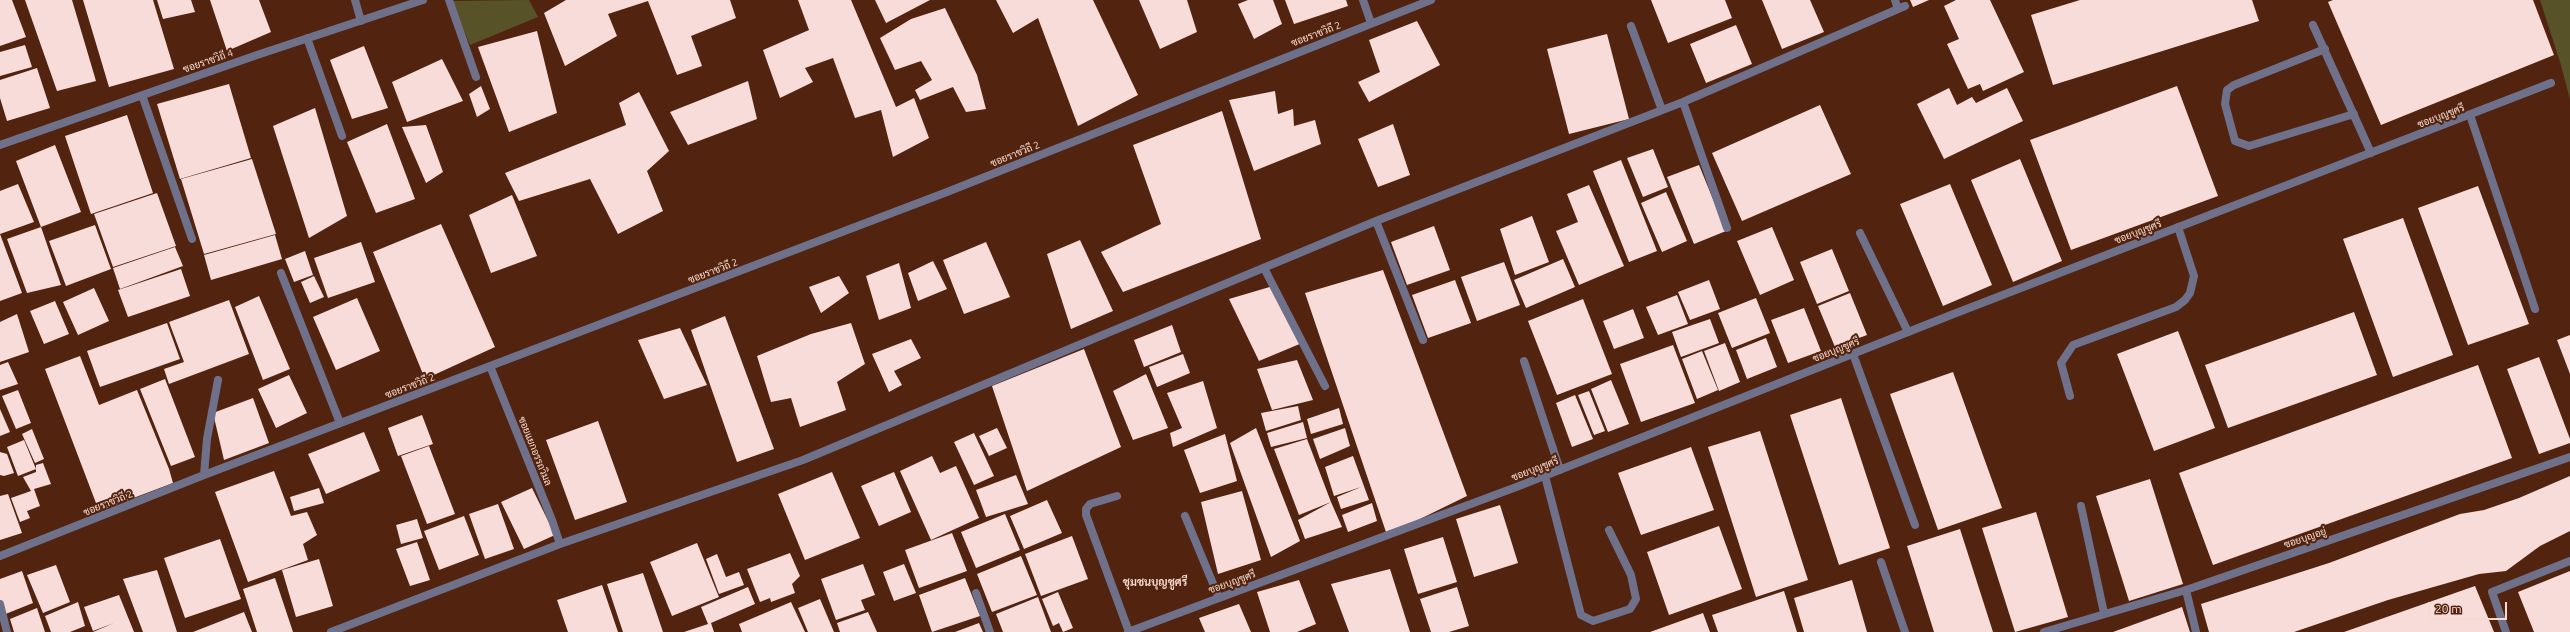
<!DOCTYPE html>
<html>
<head>
<meta charset="utf-8">
<style>
  body { margin:0 }
  #map { position:relative; width:2570px; height:632px; overflow:hidden; background:#522410; font-family:Ubuntu,sans-serif }
  canvas { display:block }
  .scale { position:absolute; left:2428px; top:602px; width:79px; height:18px; box-sizing:border-box; border:2px solid #f8dace; border-top:0; padding-left:5px; font-size:12px; line-height:14px; white-space:nowrap; color:#f8dace; -webkit-text-stroke:3px #522410; paint-order:stroke }
</style>
</head>
<body>
<div id="map">
<canvas width="2570" height="632"></canvas>
<div class="scale">20 m</div>
</div>
<script>
const g = document.querySelector('canvas').getContext('2d');
g.lineJoin = 'round';
function fillPath(path, color) { g.fillStyle = color; g.fill(path, 'evenodd'); }
const poly = rows => new Path2D(rows.map(r => 'M' + r).join(''));
function trace(path, color, width, dash) { g.strokeStyle = color; g.lineWidth = width; g.lineCap = dash ? 'butt' : 'round'; g.setLineDash(dash || []); g.stroke(path); }
function label(font, color, halo, rows, align = 'center') {
  g.font = font + ' Ubuntu,Sarabun,sans-serif'; g.lineWidth = 4; g.setLineDash([]); g.textBaseline = 'middle'; g.strokeStyle = halo; g.fillStyle = color; for (const [text, x, y, turn = 0] of rows) {
    g.save(); g.translate(x, y); g.rotate((+turn || 0) * Math.PI / 180); g.textAlign = isNaN(turn) ? turn : align; if (halo) g.strokeText(text, 0, 0); g.fillText(text, 0, 0); g.restore();
  }
}
fillPath(poly([
  [529,0,538,17,470,45,452,1],
  [2540,0,2570,0,2570,100,2561,65]
]), '#575228');
fillPath(poly([
  [0,0,12,0,26,37,0,46],
  [25,0,72,0,96,81,57,91],
  [83,0,153,0,174,69,109,87],
  [157,0,191,0,195,12,163,19],
  [210,0,259,0,271,32,227,51],
  [566,0,730,0,736,18,691,36,702,66,677,75,648,1,608,14,617,36,565,66,544,13],
  [798,0,851,0,896,107,914,98,929,138,893,157,881,110,855,118,833,58,805,68,813,82,780,98,763,50,809,30],
  [875,0,930,0,886,23],
  [996,0,1093,0,1138,95,1078,126,1038,18,1013,33],
  [1139,0,1187,0,1197,32,1160,49],
  [1248,0,1273,0,1282,24,1254,39,1238,4],
  [1285,0,1346,0,1348,6,1294,24],
  [1651,0,1725,0,1732,18,1668,43],
  [1762,0,1810,0,1824,32,1782,49],
  [1910,0,1929,0,1913,7],
  [1956,0,1990,0,2024,72,1983,91,1980,84,1968,89,1947,44,1959,39,1944,6],
  [2080,0,2252,0,2259,21,2053,85,2031,15],
  [2333,0,2533,0,2554,55,2381,125,2328,2],
  [945,8,977,75,986,109,966,112,953,87,920,100,915,90,932,80,921,61,895,70,880,38,911,19],
  [1417,21,1440,65,1369,102,1358,82,1380,72,1369,40],
  [1736,25,1752,64,1706,83,1690,44],
  [537,31,557,113,509,132,478,47],
  [1607,34,1629,119,1569,134,1547,49],
  [25,45,32,67,0,76,0,52],
  [364,46,388,108,352,119,330,60],
  [442,59,463,101,407,122,392,82],
  [37,68,50,108,7,121,0,98,0,80],
  [748,81,757,119,688,145,670,112],
  [229,84,251,158,180,179,157,104],
  [481,86,490,109,477,117,469,94],
  [2177,86,2218,196,2071,250,2030,140],
  [1949,88,1957,105,1972,97,1976,103,2007,88,2023,121,1944,159,1917,104],
  [1275,91,1278,114,1293,109,1294,126,1315,120,1321,144,1254,171,1229,100],
  [639,92,669,151,647,171,663,211,618,234,590,179,519,201,505,173,626,125,619,103],
  [1820,105,1851,174,1742,221,1712,153],
  [315,108,347,216,309,238,273,126],
  [1222,111,1261,239,1123,292,1101,252,1161,224,1133,145],
  [127,115,153,193,91,214,65,136],
  [387,124,415,199,376,213,347,142],
  [1393,124,1410,175,1378,187,1358,139],
  [426,125,443,172,426,183,402,127],
  [55,145,81,212,41,227,61,285,27,293,7,239,41,227,16,161],
  [1653,149,1668,187,1643,197,1627,158],
  [252,159,276,234,204,254,181,179],
  [2020,159,2062,261,2013,282,1971,180],
  [1621,160,1657,251,1629,262,1593,171],
  [1699,165,1726,231,1694,244,1667,177],
  [18,184,34,222,0,234,0,191],
  [1950,184,1992,285,1943,306,1900,204],
  [1589,185,1624,266,1579,285,1556,231,1578,222,1567,194],
  [2478,186,2529,324,2468,345,2418,208],
  [1666,192,1687,241,1662,252,1641,203],
  [157,193,176,246,113,267,94,214],
  [512,195,537,256,491,273,469,215],
  [1532,216,1549,262,1515,275,1500,229],
  [2403,218,2453,355,2393,377,2343,239],
  [441,224,495,347,425,379,373,252],
  [95,225,111,269,66,286,49,241],
  [1434,226,1450,270,1407,285,1391,242],
  [1772,227,1794,280,1760,295,1737,241],
  [0,234,22,293,0,301],
  [275,235,282,259,211,280,204,255],
  [1080,240,1113,311,1071,329,1047,254],
  [361,242,375,282,328,298,314,258],
  [986,242,1010,297,964,314,943,260],
  [175,247,183,266,120,289,113,268],
  [1832,249,1849,291,1817,304,1800,262],
  [305,251,313,275,294,282,285,259],
  [1563,259,1575,287,1526,308,1514,280],
  [933,261,947,289,918,301,908,273],
  [1504,262,1520,305,1477,321,1461,277],
  [899,263,911,308,879,320,866,276],
  [181,269,190,296,128,317,118,290],
  [1383,270,1467,496,1387,535,1305,293],
  [314,276,324,297,310,303,301,282],
  [839,276,849,293,821,313,809,287],
  [1455,280,1471,323,1428,338,1412,295],
  [1709,280,1720,309,1690,320,1678,292],
  [1273,286,1302,343,1259,361,1229,299],
  [94,288,109,321,78,335,63,302],
  [1850,293,1867,335,1835,347,1818,306],
  [1677,295,1688,324,1658,335,1646,307],
  [259,296,290,369,263,380,235,307],
  [357,298,380,351,336,370,313,317],
  [1756,298,1770,333,1732,348,1718,313],
  [1583,299,1612,374,1557,395,1528,321],
  [229,300,249,354,169,384,164,369,184,362,169,322],
  [55,301,69,334,44,344,30,311],
  [1804,308,1821,351,1788,363,1771,320],
  [1633,309,1644,338,1614,349,1603,321],
  [2354,312,2377,375,2228,428,2205,365],
  [17,314,29,352,0,362,0,322],
  [725,316,774,449,737,462,691,330],
  [1710,319,1719,343,1681,357,1672,332],
  [167,323,180,359,100,387,87,351],
  [851,323,865,364,837,382,846,410,800,427,791,398,771,402,757,356,811,334],
  [1172,325,1181,352,1144,367,1134,340],
  [680,328,707,385,664,399,638,340],
  [2178,331,2215,428,2154,451,2117,354],
  [2570,335,2570,374,2557,340],
  [1766,338,1777,367,1747,379,1736,350],
  [911,339,921,358,894,371,902,385,889,392,872,354],
  [1725,343,1740,382,1719,391,1704,351],
  [1673,345,1695,403,1641,422,1620,364],
  [1084,349,1121,447,1027,491,992,386],
  [1702,351,1718,390,1697,399,1682,359],
  [1183,354,1190,373,1157,387,1149,367],
  [80,356,99,405,137,390,169,469,173,483,99,511,45,369],
  [2539,357,2570,439,2570,443,2539,454,2507,369],
  [1297,360,1313,400,1272,410,1257,369],
  [8,362,18,384,0,390,0,365],
  [2478,365,2512,458,2213,565,2179,473],
  [1953,372,2002,508,1938,530,1890,394],
  [1146,374,1168,428,1133,440,1113,391],
  [289,375,307,413,276,428,258,389],
  [165,379,195,457,171,466,140,389],
  [1611,380,1629,424,1608,432,1591,389],
  [1203,381,1217,428,1173,447,1170,433,1182,428,1167,393],
  [18,390,31,423,16,429,2,396],
  [1589,391,1605,431,1594,435,1578,395],
  [1575,395,1593,439,1572,447,1556,403],
  [253,398,269,443,224,460,213,413],
  [1841,398,1890,548,1839,565,1790,415],
  [1298,406,1301,420,1266,431,1261,413],
  [1339,408,1343,424,1311,434,1307,419],
  [0,409,10,432,0,436],
  [422,415,433,444,398,456,388,428],
  [598,421,627,502,575,520,546,440],
  [1303,422,1307,438,1271,447,1267,433],
  [997,428,1007,448,989,456,979,436],
  [1256,428,1300,541,1271,557,1230,443],
  [1345,428,1350,446,1320,459,1313,439],
  [32,429,44,459,35,463,22,434],
  [1760,431,1808,580,1756,597,1708,447],
  [364,432,380,471,326,494,308,454],
  [974,433,994,476,974,485,954,442],
  [1225,434,1237,481,1200,493,1184,450],
  [1307,439,1331,502,1299,515,1274,449],
  [24,440,36,469,18,476,7,447],
  [429,446,455,514,427,524,401,456],
  [1691,447,1714,510,1641,535,1618,473],
  [0,452,7,454,14,473,4,476,0,475],
  [932,456,940,473,956,466,979,518,931,540,900,471],
  [1353,456,1369,500,1341,509,1337,497,1361,487,1334,496,1325,467],
  [43,463,51,484,34,489,40,506,27,511,30,518,20,522,11,498,31,491,23,477,36,472,36,465],
  [274,471,291,516,307,512,317,535,303,544,308,560,248,582,215,492],
  [832,472,860,538,805,560,778,494],
  [894,472,911,512,879,526,861,486],
  [1016,475,1028,504,986,517,976,490],
  [2570,476,2570,531,2540,546,2506,571,2479,574,2388,600,2294,632,2209,632,2201,604,2329,563,2460,514,2484,510,2519,498],
  [2150,479,2183,584,2129,601,2096,496],
  [319,488,324,503,294,511,290,497],
  [532,488,555,535,524,549,501,502],
  [1242,491,1261,560,1218,574,1201,502],
  [8,494,22,533,0,540,0,496],
  [1047,500,1062,533,1024,549,1010,516],
  [1331,502,1342,527,1305,539,1298,520],
  [1372,503,1377,521,1348,532,1342,515],
  [498,504,514,549,485,559,469,514],
  [1500,505,1518,563,1474,577,1456,519],
  [2036,512,2068,617,2015,632,1982,528],
  [1005,514,1020,550,976,568,961,532],
  [464,516,479,555,439,570,424,531],
  [417,519,423,538,401,544,396,525],
  [1719,526,1742,589,1669,615,1647,552],
  [1960,529,1993,632,1934,632,1907,546],
  [952,533,967,571,919,588,905,550],
  [1072,536,1088,579,1041,596,1025,554],
  [1443,537,1457,582,1418,594,1404,549],
  [220,539,241,599,185,618,164,558],
  [417,542,430,580,410,586,396,549],
  [697,543,719,597,672,616,650,562],
  [790,553,800,576,792,584,795,593,771,602,770,598,760,602,747,569],
  [717,554,726,577,739,572,744,585,719,594,706,559],
  [1021,556,1037,595,992,612,977,574],
  [319,559,333,606,296,617,282,570],
  [863,564,875,595,861,600,865,610,836,620,821,579],
  [904,564,916,593,894,601,883,572],
  [56,565,70,602,43,613,27,575],
  [1390,569,1410,632,1349,632,1331,584],
  [157,570,177,632,143,632,123,579],
  [22,571,33,603,3,615,0,604,0,579],
  [2570,571,2570,632,2534,632,2518,592],
  [643,573,663,632,623,632,607,584],
  [275,578,293,632,257,632,243,589],
  [965,578,980,616,932,632,919,595],
  [1299,580,1316,624,1297,632,1270,632,1257,592],
  [1852,580,1867,632,1804,632,1794,598],
  [602,585,618,632,568,632,557,600],
  [2475,586,2494,632,2344,632],
  [748,587,755,604,711,623,714,632,684,632,708,624,701,607],
  [1457,587,1469,626,1449,632,1431,632,1420,599],
  [1784,591,1797,632,1718,632,1712,615],
  [1058,592,1073,628,1063,632,1059,623,1053,626,1042,599],
  [119,595,134,632,93,632,114,623,93,631,84,607],
  [1038,597,1051,632,1003,632,996,614],
  [820,599,834,632,808,632,798,608],
  [78,602,85,626,70,632,51,632,45,616],
  [791,602,805,632,742,632,739,624],
  [1239,604,1251,632,1205,632,1199,618],
  [2182,607,2190,632,2113,632],
  [37,608,45,632,14,632,10,619],
  [244,612,252,632,193,632],
  [868,612,877,632,840,632,837,623],
  [1703,613,1710,632,1650,632],
  [979,623,983,632,955,632]
]), '#f7dcda');
trace(poly([
  [2313,25,2371,153],
  [2325,49,2234,85,2227,90,2225,104,2235,141,2249,146,2354,114],
  [2470,115,2535,309],
  [1860,233,1908,332],
  [2070,396,2061,363,2073,345,2176,307,2185,300,2190,293,2194,276,2178,227],
  [1545,476,1581,615,1593,621,1630,609,1636,599,1631,575,1609,530],
  [2081,506,2104,613],
  [2506,632,2492,592,2570,561]
]), '#6f718b', 8);
trace(poly([
  [355,0,361,21],
  [449,0,476,77],
  [1363,0,1371,23],
  [1895,0,1898,9],
  [1631,26,1662,110],
  [307,38,342,136],
  [142,95,192,239],
  [1683,102,1727,228],
  [0,145,257,55,423,0],
  [1376,221,1423,340],
  [1264,268,1325,386],
  [281,273,340,423],
  [1853,354,1915,525],
  [1524,361,1560,470],
  [490,366,552,520,560,544],
  [204,475,207,439,218,380],
  [1117,496,1090,504,1086,509,1086,515,1129,632],
  [1185,516,1219,598],
  [0,556,204,475,947,192,1431,0],
  [1881,562,1905,632],
  [2186,590,2196,632],
  [976,593,990,632],
  [0,604,7,632],
  [331,632,560,544,803,460,1376,221,1683,102,1905,6],
  [1128,632,1519,486,1951,315,2551,83],
  [2044,632,2186,590,2570,457]
]), '#6f718b', 8);
label('10px', '#f8dace', '#522410', [
  ["ซอยราชวิถี 2",1316,34,-21],
  ["ซอยราชวิถี 4",208,61,-19],
  ["ซอยบุญชูศรี",2441,116,-21],
  ["ซอยราชวิถี 2",1015,154,-22],
  ["ซอยบุญชูศรี",2138,232,-21],
  ["ซอยราชวิถี 2",713,271,-21],
  ["ซอยบุญชูศรี",1836,350,-22],
  ["ซอยราชวิถี 2",410,386,-21],
  ["ซอยแยกอรรถวิมล",535,451,68],
  ["ซอยบุญชูศรี",1535,469,-21],
  ["ซอยราชวิถี 2",108,503,-22],
  ["ซอยบุญอยู่",2305,538,-19],
  ["ซอยบุญชูศรี",1232,582,-20]
]);
label('bold 11px', '#f8dace', '#522410', [
  ["ชุมชนบุญชูศรี",1155,582]
]);
</script>
</body>
</html>
